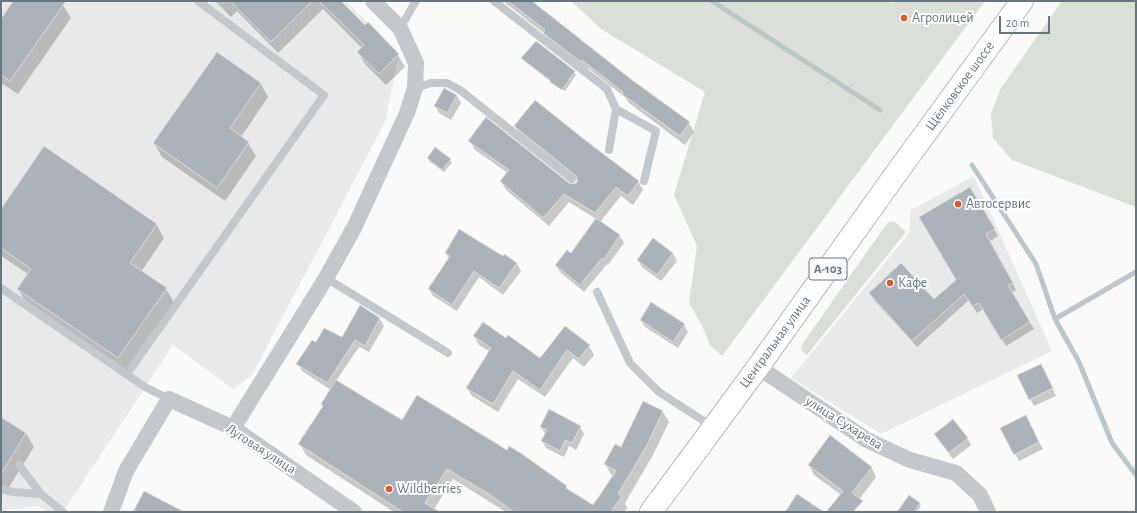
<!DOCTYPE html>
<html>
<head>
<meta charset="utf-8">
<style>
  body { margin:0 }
  #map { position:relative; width:1137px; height:513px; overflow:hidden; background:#fafaf8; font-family:"Alegreya Sans",sans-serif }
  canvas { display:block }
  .frame { position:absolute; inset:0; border:2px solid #657683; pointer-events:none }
  .scale { position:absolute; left:999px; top:16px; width:51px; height:18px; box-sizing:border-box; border:2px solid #657683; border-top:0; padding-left:5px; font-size:12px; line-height:14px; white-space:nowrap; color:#657683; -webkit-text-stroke:3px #fff; paint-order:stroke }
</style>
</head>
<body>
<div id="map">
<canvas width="1137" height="513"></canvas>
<div class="frame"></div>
<div class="scale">20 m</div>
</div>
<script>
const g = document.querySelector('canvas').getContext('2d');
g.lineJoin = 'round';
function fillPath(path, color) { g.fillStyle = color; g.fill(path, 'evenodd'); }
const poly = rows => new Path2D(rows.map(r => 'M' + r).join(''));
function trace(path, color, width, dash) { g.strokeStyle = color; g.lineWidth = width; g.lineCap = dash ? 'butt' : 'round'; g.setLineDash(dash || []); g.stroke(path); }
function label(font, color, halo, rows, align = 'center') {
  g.font = font + ' "Alegreya Sans",sans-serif'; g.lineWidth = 4; g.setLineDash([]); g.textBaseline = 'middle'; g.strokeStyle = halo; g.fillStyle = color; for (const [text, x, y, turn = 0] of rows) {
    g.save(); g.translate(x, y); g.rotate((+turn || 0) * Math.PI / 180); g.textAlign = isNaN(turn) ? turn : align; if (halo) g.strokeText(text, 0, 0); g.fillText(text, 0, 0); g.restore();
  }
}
fillPath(poly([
  [1,1,346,1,399,54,385,122,252,375,233,389,173,345,63,512,48,512,38,506,1,511],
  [974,176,1052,351,881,434,791,378,909,233,911,210]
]), '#e8e9e9');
fillPath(poly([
  [571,1,889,1,893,3,894,1,985,1,722,356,710,345,702,326,689,303,697,246,674,195,705,92,601,29],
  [1062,1,1136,1,1136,207,1012,160,993,138,991,114,1001,88],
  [894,221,906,232,807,355,802,351,801,346,885,226,889,222]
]), '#dadfd7');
fillPath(poly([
  [14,1,57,1,63,5,71,18,18,94,1,83,1,20],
  [215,1,340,1,365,27,368,24,398,55,405,67,386,85,365,64,358,52,362,48,323,9,278,53,237,11,231,17],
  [503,1,530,1,631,81,689,123,694,132,685,145,629,103,626,98,588,68,586,70,550,42,546,35],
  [217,54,261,84,268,97,241,137,248,143,256,156,225,201,162,157,154,143],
  [522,58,574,72,576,75,565,91,551,82,524,61],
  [444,90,457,96,461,103,451,120,439,113,435,106],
  [515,126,638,181,643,190,633,205,621,196,600,222,620,236,624,243,608,265,607,264,584,292,560,272,556,265,571,255,596,219,569,202,549,226,506,190,501,181,508,173,475,150,470,141,568,184,575,185,578,181,520,135],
  [428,158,450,160,452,163,444,172,430,162],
  [970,188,998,236,989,242,1016,290,1012,293,1034,329,1006,346,984,309,977,313,969,300,917,347,874,300,870,293,934,301,958,280],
  [1,210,156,224,164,238,141,272,166,289,174,302,126,371,26,303,18,289,28,274,1,256],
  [653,239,673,254,677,261,661,281,642,267,638,260],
  [446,253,503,257,505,255,517,264,521,271,503,295,479,277,457,311,433,296,429,289,449,259],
  [380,319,384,326,369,352,359,347,336,381,402,421,566,487,567,490,593,506,613,476,611,474,605,464,663,412,669,422,653,455,625,503,627,508,624,512,506,512,453,479,434,509,438,512,394,512,306,455,300,444,323,407,322,404,331,390,302,371,298,364,316,343,342,339],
  [641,320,684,325,688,332,678,348,645,327],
  [566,327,589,346,594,355,584,367,573,358,545,397,518,379,498,412,472,396,467,388,490,352,479,345,474,336,506,340,541,359],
  [1045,372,1056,396,1034,406,1030,399],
  [1,418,26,433,34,447,6,492,1,489],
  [1029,423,1043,449,1019,461,1002,429],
  [541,427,580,427,584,434,576,450,569,446,564,457,546,448,542,441,545,434],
  [935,435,967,438,971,445,953,459],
  [809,465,871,467,876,477,855,505,814,475],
  [919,503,921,506,917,512,902,512]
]), '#0003');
trace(poly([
  [712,1,880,110],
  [972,165,1036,264,1055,319,1079,362,1112,443,1136,475],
  [1055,319,1136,272]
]), '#bbc7cb', 5);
const building = poly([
  [13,1,66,1,10,81,1,75,1,19,13,1],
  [230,1,312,1,271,42,230,1],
  [319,1,341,1,365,25,368,22,399,54,379,74,357,52,364,45,319,1],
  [508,1,532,1,632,80,690,122,680,136,622,94,623,92,582,60,581,62,543,33,545,30,508,1],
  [536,41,575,71,562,90,550,82,551,81,521,58,536,41],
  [217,52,261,83,230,128,249,142,217,188,153,143,217,52],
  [444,88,457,95,447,113,434,106,444,88],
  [535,100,585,140,639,181,628,196,616,187,595,213,564,194,543,218,500,181,509,170,468,141,486,117,569,183,574,184,577,182,577,177,575,175,514,126,535,100],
  [44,146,157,224,130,263,167,288,118,358,17,289,31,269,1,248,1,209,44,146],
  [435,147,451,159,442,170,427,158,435,147],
  [970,187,995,229,986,234,1013,283,1008,285,1030,322,1001,340,979,303,972,306,964,294,912,341,869,293,901,263,934,299,956,280,919,217,970,187],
  [596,218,620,235,604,259,602,258,580,285,555,265,567,250,571,253,596,218],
  [459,229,503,256,504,254,517,263,499,288,474,271,452,305,428,289,450,256,445,253,459,229],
  [653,238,673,253,657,275,637,260,653,238],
  [651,302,685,324,673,342,640,320,651,302],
  [360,305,380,318,365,346,355,340,327,383,296,364,312,340,316,342,324,328,342,337,360,305],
  [483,322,506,338,508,335,540,358,565,326,590,345,579,359,567,350,540,390,513,371,493,404,466,388,491,348,473,336,483,322],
  [1041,364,1053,388,1029,400,1017,375,1041,364],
  [336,380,402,420,417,395,507,450,509,446,522,454,567,486,566,488,593,505,616,471,604,464,615,444,621,447,643,401,663,411,647,445,618,494,622,496,611,512,514,512,489,494,447,469,425,503,440,512,403,512,298,444,323,406,321,404,336,380],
  [549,409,581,426,572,443,565,440,560,451,541,441,547,430,540,427,549,409],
  [1026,415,1039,442,1014,455,1000,428,1026,415],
  [1,417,26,433,1,474,1,417],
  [953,419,968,438,949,453,934,434,953,419],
  [830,435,872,467,852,493,863,501,853,512,826,512,843,491,808,465,830,435],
  [144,491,184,512,133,512,144,491],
  [797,494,824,512,785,512,797,494],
  [909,495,920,503,914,512,897,512,909,495]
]);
fillPath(building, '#aab3b9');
trace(building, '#dcdcda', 1);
const primary = poly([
  [651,512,758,367,898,171,1022,1]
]);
trace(primary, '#b5babe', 24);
trace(poly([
  [494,1,607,89,616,109,656,131,644,181],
  [400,28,416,1],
  [415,88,431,83,447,83,460,90,572,179],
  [609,150,616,109],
  [326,278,448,353],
  [1,288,145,387,169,399],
  [597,292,630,363,659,392,713,427],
  [127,374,324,95,198,1],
  [19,465,41,494,63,512],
  [1,489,13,492,41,494]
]), '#c3c8cc', 8);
trace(poly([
  [758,367,867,440,910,460,956,473,980,495,988,512],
  [233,428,326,278,354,228,407,113,415,88,416,63,400,28,373,1],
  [111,512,126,471,169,399,233,428,354,512]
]), '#c3c8cc', 16);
trace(primary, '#fff', 22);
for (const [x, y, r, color] of [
  [904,18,4,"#e4572e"],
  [958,204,4,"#e4572e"],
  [890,283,4,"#e4572e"],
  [389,489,4,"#e4572e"]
]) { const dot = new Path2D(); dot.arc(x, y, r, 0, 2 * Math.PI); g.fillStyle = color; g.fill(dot); trace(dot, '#fff', 1.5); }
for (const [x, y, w] of [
  [828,269,38]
]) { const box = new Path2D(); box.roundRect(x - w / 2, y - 11, w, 22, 3); g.fillStyle = '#fff'; g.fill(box); trace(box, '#657683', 1); }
label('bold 13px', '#657683', null, [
  ["А-103",828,269]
]);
label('14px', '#657683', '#fff', [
  ["Агролицей",912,18],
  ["Автосервис",966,204],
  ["Кафе",898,283],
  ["Wildberries",397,489]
], 'left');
label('14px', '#657683', '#fff', [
  ["Щёлковское шоссе",960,86,-54],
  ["Центральная улица",775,342,-54],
  ["улица Сухарева",844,423,32],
  ["Луговая улица",261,449,33]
]);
</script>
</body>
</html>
